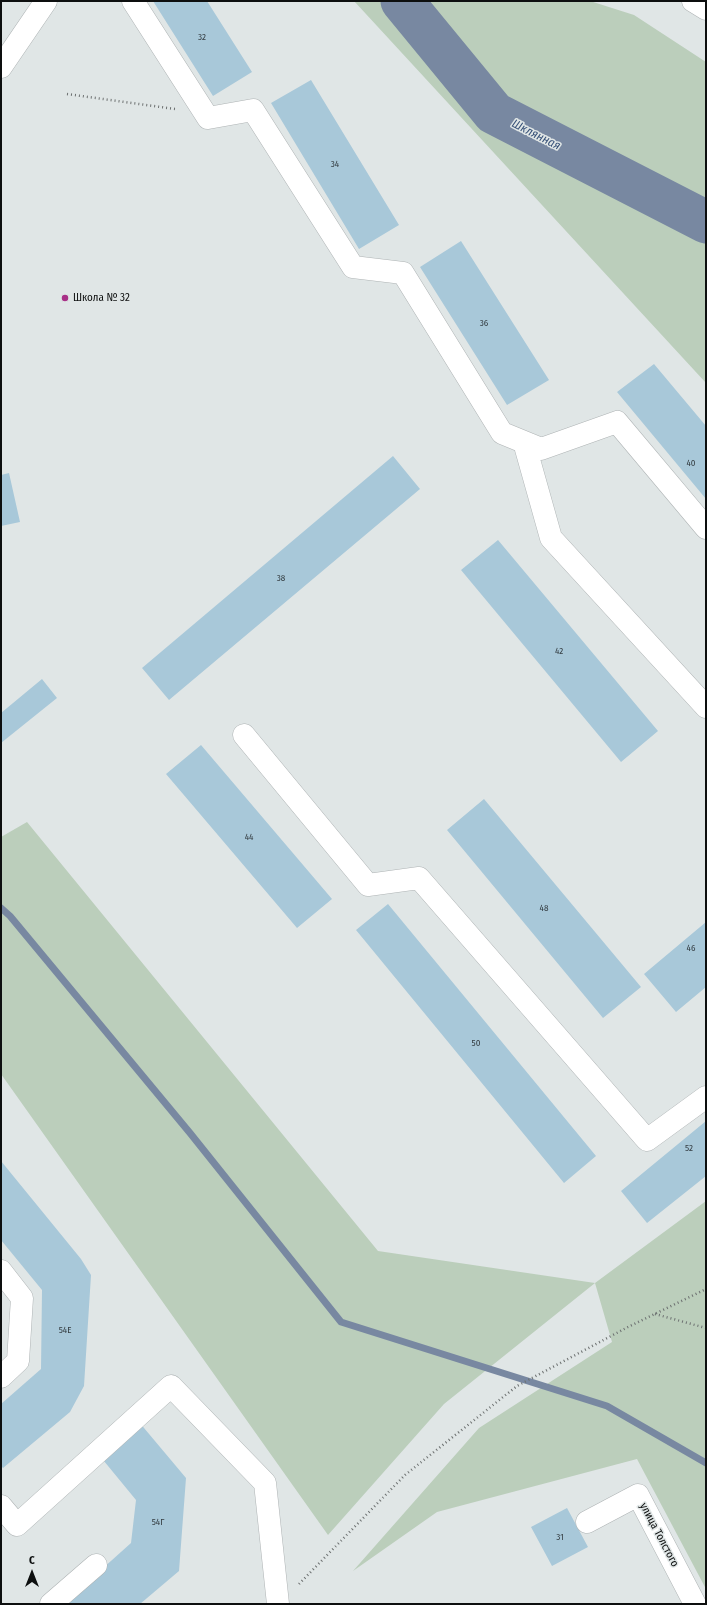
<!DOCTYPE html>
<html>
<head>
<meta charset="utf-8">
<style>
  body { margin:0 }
  #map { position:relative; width:707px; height:1605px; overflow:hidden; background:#e0e6e6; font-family:"Fira Sans Condensed",sans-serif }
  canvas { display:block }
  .frame { position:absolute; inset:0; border:2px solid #0d0f0f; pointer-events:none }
  .north { position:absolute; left:12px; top:1553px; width:40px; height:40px; -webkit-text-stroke:3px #e0e6e6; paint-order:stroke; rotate:0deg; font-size:11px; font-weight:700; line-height:16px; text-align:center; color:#0d0f0f }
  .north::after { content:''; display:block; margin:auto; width:14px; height:18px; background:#0d0f0f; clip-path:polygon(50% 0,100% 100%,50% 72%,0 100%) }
</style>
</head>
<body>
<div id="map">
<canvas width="707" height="1605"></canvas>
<div class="frame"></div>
<div class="north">С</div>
</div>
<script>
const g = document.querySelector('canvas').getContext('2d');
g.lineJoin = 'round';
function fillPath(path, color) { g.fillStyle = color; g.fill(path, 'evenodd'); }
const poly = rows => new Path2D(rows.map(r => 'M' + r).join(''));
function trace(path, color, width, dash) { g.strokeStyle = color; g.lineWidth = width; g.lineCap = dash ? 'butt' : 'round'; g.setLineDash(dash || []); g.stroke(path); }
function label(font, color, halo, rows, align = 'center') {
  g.font = font + ' "Fira Sans Condensed",sans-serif'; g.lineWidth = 3; g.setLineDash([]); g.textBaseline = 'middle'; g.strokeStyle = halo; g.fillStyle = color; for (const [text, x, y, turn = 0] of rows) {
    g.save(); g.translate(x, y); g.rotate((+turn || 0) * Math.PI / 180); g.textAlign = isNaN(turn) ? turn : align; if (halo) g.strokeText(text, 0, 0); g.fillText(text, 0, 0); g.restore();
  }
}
fillPath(poly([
  [354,1,590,1,634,15,706,62,706,383],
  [27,822,378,1251,595,1283,706,1201,706,1589,637,1459,437,1512,353,1571,479,1428,612,1342,595,1283,444,1404,328,1535,1,1074,1,837]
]), '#bbcebb');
trace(poly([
  [1,908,10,916,190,1133,341,1322,607,1406,706,1463]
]), '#7888a1', 7);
trace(poly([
  [402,1,494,113,706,222]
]), '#7888a1', 43);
fillPath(poly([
  [153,1,207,1,252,72,213,96],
  [311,80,399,225,359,249,271,103],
  [461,241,549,380,507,405,420,267],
  [654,364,706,426,706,499,617,392],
  [393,456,420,489,169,700,142,668],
  [9,473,20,522,1,526,1,475],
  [498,540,658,731,621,762,461,570],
  [42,679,57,698,1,743,1,713],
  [201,745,332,899,297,928,166,774],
  [484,799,641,987,603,1018,447,830],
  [388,904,596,1156,564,1183,356,930],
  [706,922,706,987,676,1012,644,974],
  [706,1121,706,1176,647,1223,621,1191],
  [1,1161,81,1259,91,1275,84,1386,70,1412,3,1468,1,1466,1,1404,41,1369,42,1290,1,1240],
  [139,1422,186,1478,179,1571,140,1604,63,1604,131,1543,136,1500,99,1455],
  [567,1508,588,1547,552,1566,531,1527]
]), '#a8c8d9');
const minor = poly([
  [133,1,208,118,253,110,353,267,403,273,502,433,541,449,617,422,706,528],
  [693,1,706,9],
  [1,67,46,1],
  [524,442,551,538,706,707],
  [244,735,368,885,419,878,647,1140,706,1097],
  [1,1271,22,1298,18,1361,1,1377],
  [1,1506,17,1525,171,1386,265,1483,278,1604],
  [587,1522,638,1495,695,1604],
  [51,1604,96,1565]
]);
trace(minor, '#aeb3b4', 23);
trace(poly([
  [67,94,175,109],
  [655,1314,706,1328],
  [299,1584,405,1475,517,1386,628,1327,706,1289]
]), '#6d7171', 2.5, [1, 3]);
trace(minor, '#fff', 22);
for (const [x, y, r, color] of [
  [65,298,4,"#a83087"]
]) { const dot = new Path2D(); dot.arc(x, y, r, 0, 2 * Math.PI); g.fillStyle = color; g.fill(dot); trace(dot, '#e0e6e6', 1.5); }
label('9px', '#343d42', null, [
  ["32",202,37],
  ["34",335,164],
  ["36",484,323],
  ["40",691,463],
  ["38",281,578],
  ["42",559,651],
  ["44",249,837],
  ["48",544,908],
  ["46",691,948],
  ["50",476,1043],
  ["52",689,1148],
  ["54Е",65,1330],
  ["54Г",158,1522],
  ["31",560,1537]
]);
label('11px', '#0d0f0f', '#e0e6e6', [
  ["Школа № 32",73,298]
], 'left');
label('11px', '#0d0f0f', '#e0e6e6', [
  ["улица Толстого",659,1535,62]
]);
label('italic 12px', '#375178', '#e0e6e6', [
  ["Шклянная",536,135,27]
]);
</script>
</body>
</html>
